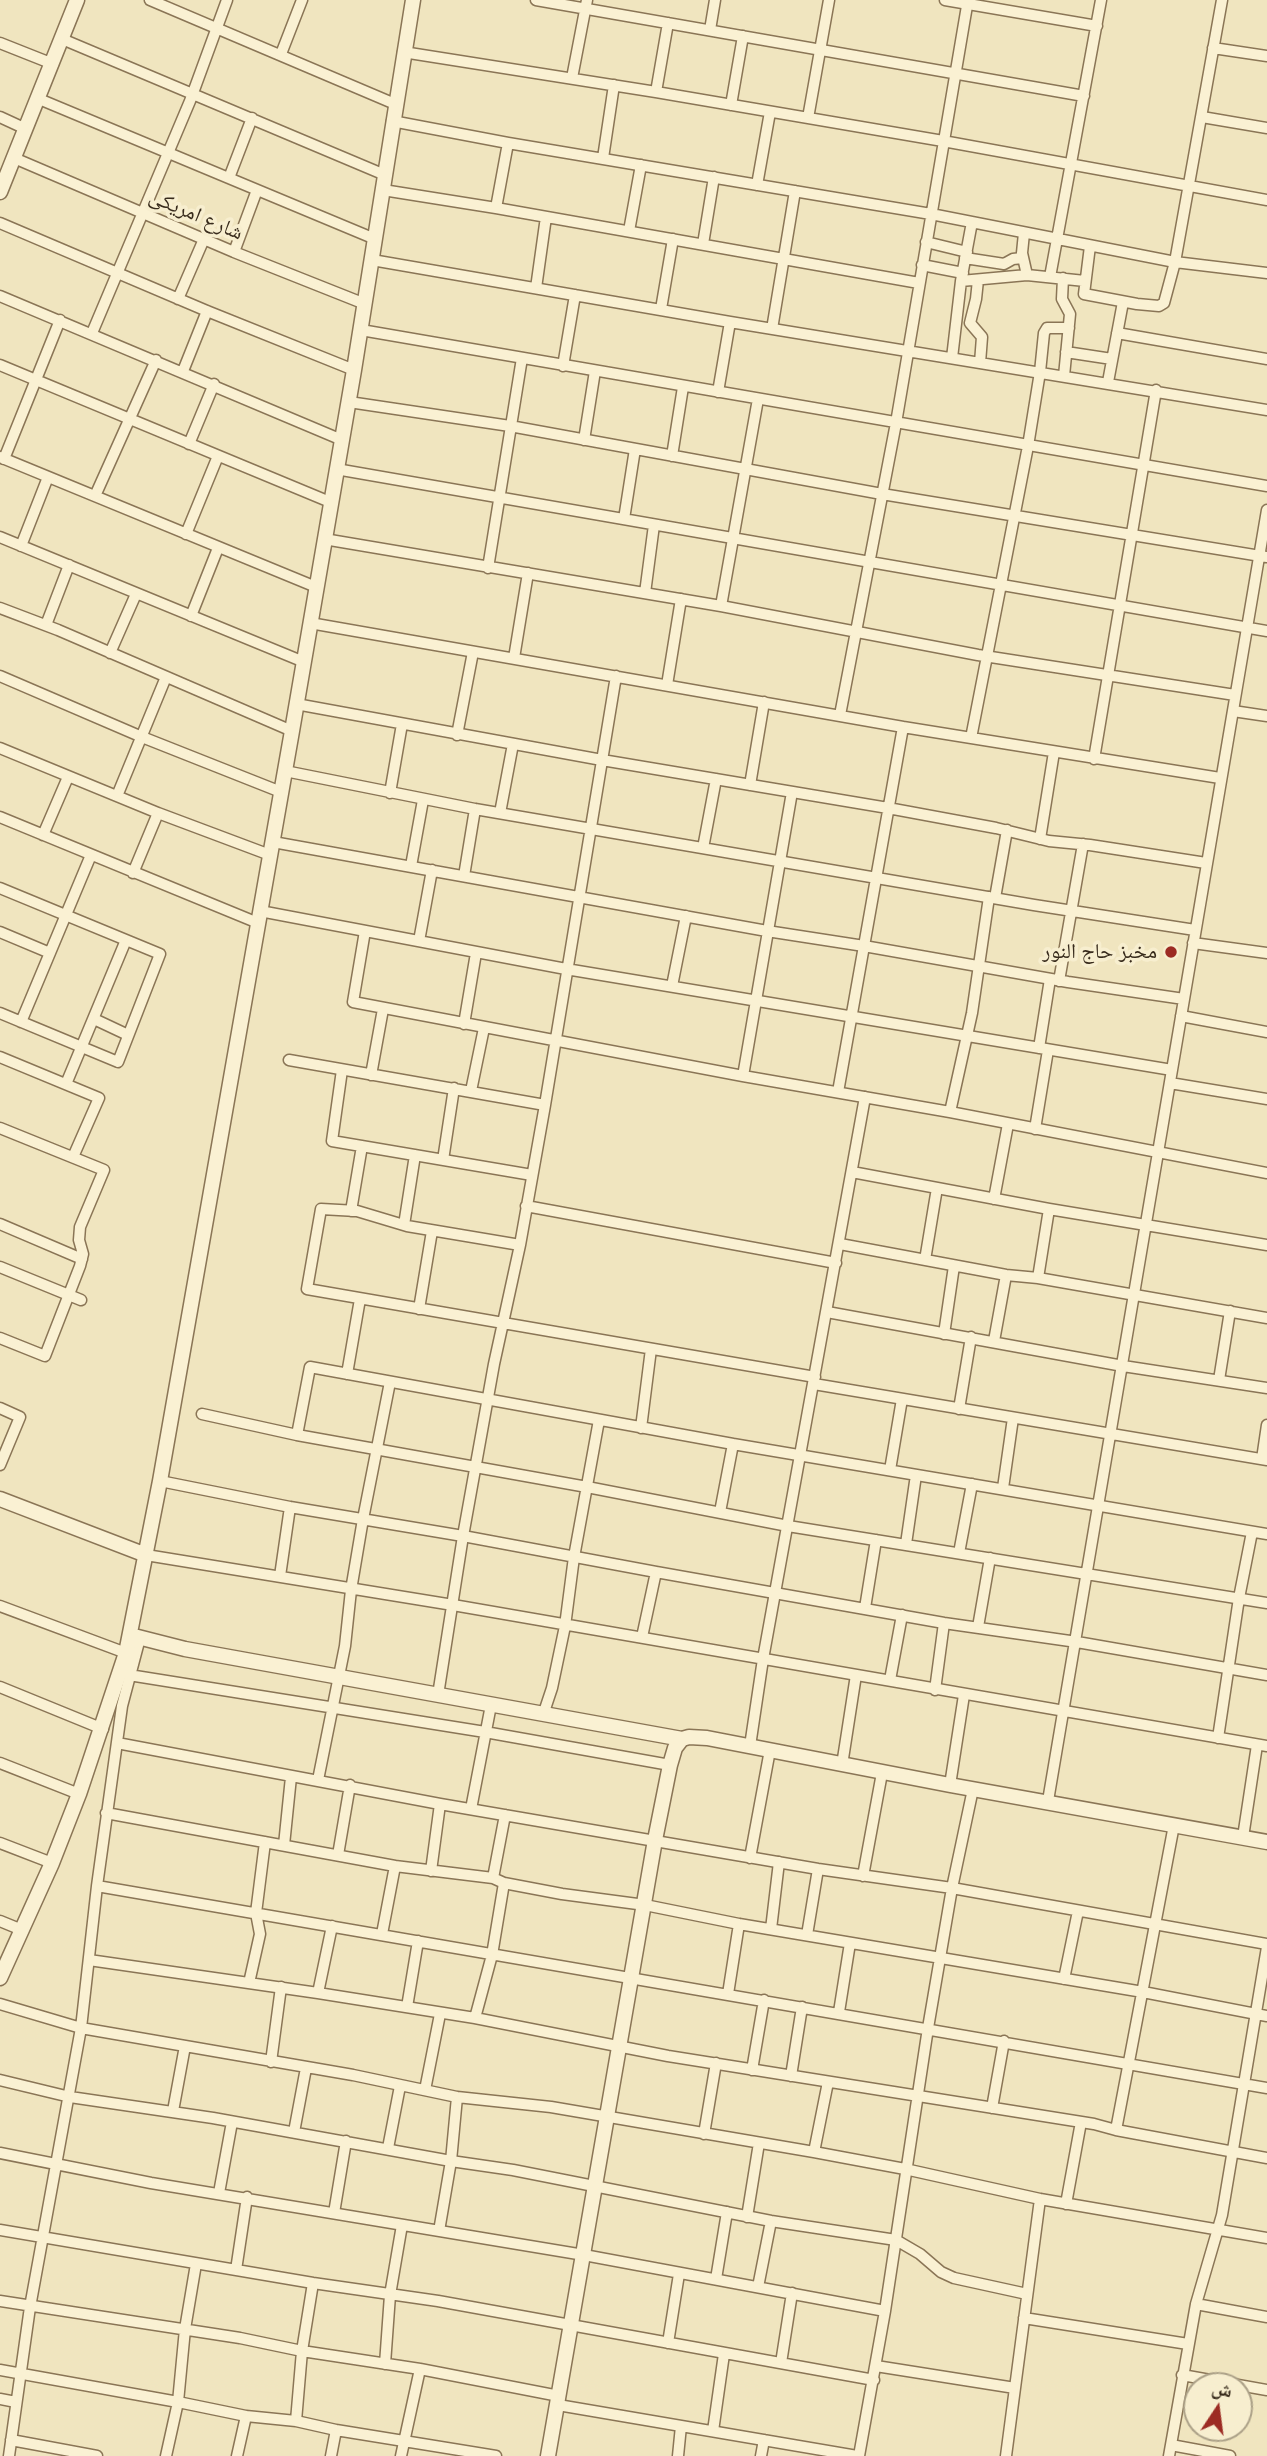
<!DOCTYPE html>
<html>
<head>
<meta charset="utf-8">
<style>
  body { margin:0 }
  #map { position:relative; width:1267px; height:2456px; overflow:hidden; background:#f0e5bf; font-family:"Noto Serif","Noto Naskh Arabic",serif }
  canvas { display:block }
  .north { position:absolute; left:1183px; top:2372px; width:70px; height:70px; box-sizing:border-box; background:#f7eecf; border:2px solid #aba087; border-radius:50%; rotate:13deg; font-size:19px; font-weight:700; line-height:28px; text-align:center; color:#382b1c }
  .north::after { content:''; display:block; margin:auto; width:24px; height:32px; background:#9c2b23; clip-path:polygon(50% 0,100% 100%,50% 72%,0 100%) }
</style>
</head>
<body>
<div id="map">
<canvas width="1267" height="2456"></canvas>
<div class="north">ش</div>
</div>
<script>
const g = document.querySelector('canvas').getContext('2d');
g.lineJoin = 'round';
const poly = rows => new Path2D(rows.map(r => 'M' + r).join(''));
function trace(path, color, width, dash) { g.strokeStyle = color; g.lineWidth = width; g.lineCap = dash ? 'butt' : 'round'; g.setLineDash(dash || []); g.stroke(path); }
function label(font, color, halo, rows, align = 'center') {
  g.font = font + ' "Noto Serif","Noto Naskh Arabic",serif'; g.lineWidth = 7; g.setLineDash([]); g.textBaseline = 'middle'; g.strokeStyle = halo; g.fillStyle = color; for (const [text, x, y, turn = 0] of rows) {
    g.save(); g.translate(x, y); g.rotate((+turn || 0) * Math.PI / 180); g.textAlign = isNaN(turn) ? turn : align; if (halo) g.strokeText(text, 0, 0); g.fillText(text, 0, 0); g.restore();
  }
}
const minor = poly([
  [150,0,395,104],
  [536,0,1084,96],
  [945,0,1097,26],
  [710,30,715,0],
  [62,39,385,175],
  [0,43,53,64],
  [1213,48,1267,56],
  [403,52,656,92,943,141,1267,200],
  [281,54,302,0],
  [572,78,587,0],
  [656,92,668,23],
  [39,99,375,239],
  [731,105,743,36],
  [0,117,26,129],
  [1202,117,1267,128],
  [808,118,829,0],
  [392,121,508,143,931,214,1175,262,1267,273],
  [14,158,234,252,365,304],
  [603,158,614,85],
  [229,178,252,118],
  [757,185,770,112],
  [383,190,496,208,919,283],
  [496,208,508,143],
  [0,223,207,311,354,370],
  [629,231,641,165],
  [1024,233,1022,253,1027,275],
  [926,242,967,252],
  [703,244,714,177],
  [1090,246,1084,294,1137,304,1159,306,1164,303,1175,262,1222,0],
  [234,252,257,190],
  [965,258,1004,264,1013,259,1022,258],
  [372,260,730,322,1267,410],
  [922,265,963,273],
  [1050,277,1101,0],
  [1063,278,1062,299,1070,314,1064,376],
  [978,280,976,299,970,323,982,337,980,363],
  [961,281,1027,275,1085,281],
  [536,288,546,217],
  [0,296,342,440],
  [178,299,204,239],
  [661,309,673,239],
  [772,329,795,191],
  [361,330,1267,486],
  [92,333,190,101,227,0],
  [1117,333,1267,359],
  [1066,352,1112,359],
  [952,358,961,281,972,222],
  [0,365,330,502],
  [563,366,575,295],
  [183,371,207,311],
  [1108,382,1123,302],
  [718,392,730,322],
  [349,402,510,426,882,494,1267,557],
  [584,440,595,371],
  [189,444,214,384],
  [672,456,683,387],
  [0,457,316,587],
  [4,459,60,320],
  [336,469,1267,631],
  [95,496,156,360],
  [624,519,635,449],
  [186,534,218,456],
  [0,537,304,662],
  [324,539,721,606,978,655,1235,695],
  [21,546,48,477],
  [488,568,522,358],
  [645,593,654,525],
  [721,606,758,399],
  [0,608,58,630,292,731],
  [191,616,218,548],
  [310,623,903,727,1220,778],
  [46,625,69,565],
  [110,653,136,594],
  [514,658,528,573],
  [0,676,142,737,281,792],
  [667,685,681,599],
  [296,704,602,760,888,808,996,828,1049,841,1090,845,1206,863],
  [1233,711,1267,716],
  [840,715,896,423,968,0],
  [457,735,473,652],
  [971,738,1028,446,1040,372,1044,333,1047,328,1069,328],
  [0,748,158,813,270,855],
  [1094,759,1156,390],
  [285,771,475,809,1034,905,1195,930],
  [750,785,764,702],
  [390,793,402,724],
  [117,796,166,677],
  [500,813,513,744],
  [0,817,258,923],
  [43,835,68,777],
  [1040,839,1054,752],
  [273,842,767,931,864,946,1068,982,1184,999],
  [703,848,716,779],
  [411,866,423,800],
  [133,873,158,813],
  [464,876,475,809],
  [0,888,160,954,118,1062,0,1013],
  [995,898,1007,830],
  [260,911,566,969,1172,1070],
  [365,931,353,1002,743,1076,950,1112,1267,1173],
  [0,932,50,953],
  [419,941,432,870],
  [1193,943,1267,953],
  [1059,981,1083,844],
  [672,986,686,916],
  [1181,1016,1267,1032],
  [94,1019,128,1035],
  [21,1022,91,855],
  [464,1024,476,953],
  [1039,1048,1050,979],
  [0,1057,99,1098,73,1157],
  [289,1060,545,1105],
  [342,1070,332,1141,532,1175],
  [371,1075,383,1009],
  [743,1076,792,792],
  [1170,1083,1267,1099],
  [66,1084,126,940],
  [471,1091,484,1028],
  [838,1092,903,727],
  [950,1112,972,1013,989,897],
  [0,1128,104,1170,80,1227,79,1240,83,1254,80,1266,45,1356,0,1338],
  [1035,1129,1048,1050],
  [443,1160,454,1088],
  [852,1172,1049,1209,1267,1245],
  [994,1199,1008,1124],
  [526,1206,836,1263],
  [351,1211,362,1146],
  [0,1224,82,1259],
  [404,1225,415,1155],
  [840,1244,1006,1275,1038,1278,1267,1318],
  [520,1245,407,1226,357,1211,321,1209,307,1289,815,1377],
  [925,1260,937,1188],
  [0,1267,81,1300],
  [1038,1278,1049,1209],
  [419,1309,432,1231],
  [827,1312,1123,1366,1267,1388],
  [944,1334,954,1266],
  [994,1341,1006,1275],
  [347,1374,360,1299],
  [1219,1380,1230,1311],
  [814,1384,1267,1460],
  [0,1408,20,1417,0,1465],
  [959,1409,971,1337],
  [202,1414,297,1435,587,1487,788,1526,1267,1603],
  [641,1428,651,1349],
  [297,1435,310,1367,733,1444,1267,1534],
  [1262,1459,1267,1425],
  [890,1470,902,1399],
  [160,1481,290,1507,463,1536,656,1572,944,1623,1077,1642,1267,1675],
  [1003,1488,1013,1418],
  [720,1512,733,1444],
  [906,1544,916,1475],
  [959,1553,972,1484],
  [146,1555,453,1605,1267,1746],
  [280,1576,290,1507],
  [0,1606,126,1653],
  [865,1608,876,1540],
  [978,1627,990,1558],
  [642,1637,656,1572],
  [129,1675,485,1732,670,1765],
  [890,1680,902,1615],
  [0,1687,103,1729],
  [935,1690,944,1623],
  [438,1695,463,1536,494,1364,520,1245,545,1105,616,676],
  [543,1715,552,1688,565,1626,574,1557,599,1420],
  [1218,1738,1239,1598,1252,1532],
  [117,1743,440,1804,818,1869,952,1888,1267,1944],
  [750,1746,763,1659,865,1097],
  [0,1763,79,1794],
  [842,1765,856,1675],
  [318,1780,345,1646,351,1590,363,1519,390,1382],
  [950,1785,964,1695],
  [1048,1801,1267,510],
  [471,1809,491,1705],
  [106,1813,395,1866,493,1878,504,1883,562,1894,645,1905,739,1924,1143,1992,1267,2016],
  [1243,1837,1257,1745],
  [0,1843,52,1863],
  [284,1845,291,1777],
  [338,1855,350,1785],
  [750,1858,770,1750],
  [431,1871,440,1804],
  [863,1876,882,1773],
  [493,1878,505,1815],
  [97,1886,1267,2088],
  [0,1921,22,1930],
  [771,1929,779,1862],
  [382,1934,395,1866],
  [807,1935,818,1869],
  [89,1960,318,1993,475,2018,668,2056,1094,2124,1116,2130,1267,2158],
  [1064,1979,1078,1911],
  [249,1983,260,1934,256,1913,265,1842],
  [318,1993,332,1926],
  [728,1994,739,1924],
  [0,2004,81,2028,353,2075,457,2097,551,2107,814,2152,905,2169,1040,2199,1267,2238],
  [407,2007,418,1941],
  [839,2012,850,1943],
  [475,2018,492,1955,504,1883],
  [271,2062,281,1987],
  [752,2070,764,2000],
  [791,2076,802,2007],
  [0,2080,70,2097,213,2118,451,2161,513,2170,771,2221,896,2240,920,2254,941,2272,954,2278,1027,2294],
  [425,2090,440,2014],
  [992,2108,1004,2041],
  [173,2111,185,2046],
  [1116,2130,1174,1825],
  [294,2132,306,2068],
  [704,2134,716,2063],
  [388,2148,400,2086],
  [814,2152,828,2082],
  [0,2153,151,2183,584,2255,885,2311],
  [219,2193,232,2122],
  [1066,2204,1081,2122],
  [334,2213,346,2141],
  [747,2217,759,2143],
  [0,2230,313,2283,438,2301,874,2380],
  [439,2231,451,2161,457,2097],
  [236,2270,247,2197],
  [716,2279,727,2212],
  [758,2287,771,2221],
  [0,2301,240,2338,302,2351,420,2369,559,2396],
  [1196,2304,1267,2317],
  [1024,2318,1188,2344],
  [668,2343,679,2274],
  [781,2363,792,2293],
  [385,2364,390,2295,402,2225],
  [876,2366,1015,2388],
  [0,2370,178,2402,246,2416,296,2421,336,2430,496,2456],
  [1182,2375,1267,2390],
  [0,2399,16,2402],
  [558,2405,857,2456],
  [296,2421,302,2351,313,2283],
  [713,2431,724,2354],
  [11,2440,97,2456],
  [1171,2445,1230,2456],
  [9,2456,30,2307,81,2028,97,1886,122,1706,140,1638],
  [166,2456,178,2402,185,2329,196,2264],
  [237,2456,246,2416],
  [331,2456,336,2430],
  [401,2456,420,2369],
  [678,2456,681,2426],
  [761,2456,764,2440],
  [859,2456,885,2311,928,2028,952,1888,973,1789],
  [1006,2456,1040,2199],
  [1169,2456,1196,2304,1222,2215,1267,1947]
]);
const tertiary = poly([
  [0,192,77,0],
  [0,1499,146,1555],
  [130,1635,185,1649,682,1739],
  [0,1978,52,1863,79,1794,126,1653,160,1481,292,731,354,370,413,0],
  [548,2456,655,1840,670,1765,675,1748,682,1739,689,1737,707,1738,950,1785,1267,1842]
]);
trace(minor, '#8a7556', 13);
trace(tertiary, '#8a7556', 17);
trace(minor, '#faf1d3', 10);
trace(tertiary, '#faf1d3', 14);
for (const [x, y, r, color] of [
  [1171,952,7,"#9c2b23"]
]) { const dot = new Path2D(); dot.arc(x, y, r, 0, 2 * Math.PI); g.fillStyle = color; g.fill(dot); trace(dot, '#f7eecf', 2.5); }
label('21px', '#382b1c', '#f7eecf', [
  ["شارع امريكى",196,215,23]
]);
label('21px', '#382b1c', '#f7eecf', [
  ["مخبز حاج النور",1157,952]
], 'right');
</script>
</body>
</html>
